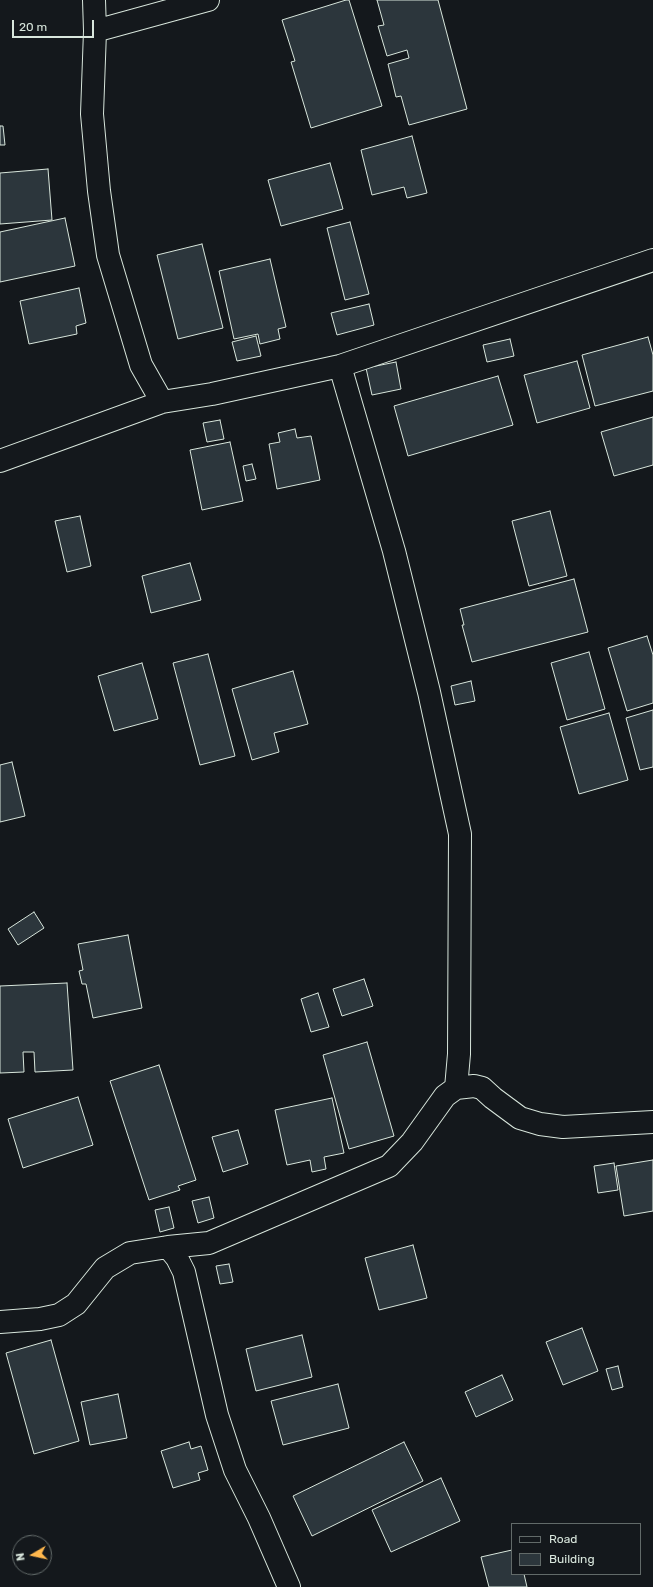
<!DOCTYPE html>
<html>
<head>
<meta charset="utf-8">
<style>
  body { margin:0 }
  #map { position:relative; width:653px; height:1587px; overflow:hidden; background:#14181c; font-family:Rubik,sans-serif }
  canvas { display:block }
  .legend { position:absolute; left:511px; top:1523px; width:130px; height:52px; box-sizing:border-box; background:#14181c; border:1px solid #626a69; margin:0; padding:5px 7px; list-style:none; font-size:12px; color:#d8e6dc }
  .legend li { display:flex; align-items:center; gap:8px; height:20px }
  .legend b { width:20px; border:1px solid #626a69 }
  .north { position:absolute; left:12px; top:1535px; width:40px; height:40px; box-sizing:border-box; background:#14181c; border:1px solid #626a69; border-radius:50%; rotate:261deg; font-size:11px; font-weight:700; line-height:16px; text-align:center; color:#d8e6dc }
  .north::after { content:''; display:block; margin:auto; width:14px; height:18px; background:#ffb74d; clip-path:polygon(50% 0,100% 100%,50% 72%,0 100%) }
  .scale { position:absolute; left:12px; top:20px; width:82px; height:18px; box-sizing:border-box; border:2px solid #d8e6dc; border-top:0; padding-left:5px; font-size:12px; line-height:14px; white-space:nowrap; color:#d8e6dc; -webkit-text-stroke:3px #14181c; paint-order:stroke }
</style>
</head>
<body>
<div id="map">
<canvas width="653" height="1587"></canvas>
<ul class="legend">
<li><b style="height:5px;background:#14181c"></b>Road</li>
<li><b style="height:11px;background:#2c363c"></b>Building</li>
</ul>
<div class="north">N</div>
<div class="scale">20 m</div>
</div>
<script>
const g = document.querySelector('canvas').getContext('2d');
g.lineJoin = 'round';
function fillPath(path, color) { g.fillStyle = color; g.fill(path, 'evenodd'); }
const poly = rows => new Path2D(rows.map(r => 'M' + r).join(''));
function trace(path, color, width, dash) { g.strokeStyle = color; g.lineWidth = width; g.lineCap = dash ? 'butt' : 'round'; g.setLineDash(dash || []); g.stroke(path); }
const building = poly([
  [346,0,349,0,382,106,311,128,291,62,295,61,282,20,346,0],
  [377,0,438,0,467,109,409,125,401,96,396,97,388,64,409,58,407,50,387,56,378,26,384,25,377,0],
  [0,126,3,126,5,145,0,145,0,126],
  [412,136,427,193,407,198,404,187,372,195,361,150,412,136],
  [330,163,343,209,281,226,268,180,330,163],
  [48,169,52,220,0,224,0,173,48,169],
  [65,218,75,266,0,282,0,232,65,218],
  [350,222,369,294,345,300,327,228,350,222],
  [202,244,223,328,178,339,157,255,202,244],
  [270,259,286,327,278,329,280,339,260,344,258,334,234,339,219,271,270,259],
  [79,288,86,323,76,326,77,334,29,344,20,301,79,288],
  [369,304,374,325,337,335,331,313,369,304],
  [256,336,261,356,237,361,232,342,256,336],
  [648,337,653,355,653,391,595,406,582,355,648,337],
  [510,339,514,356,487,362,483,345,510,339],
  [577,361,590,408,537,423,524,375,577,361],
  [396,362,401,389,372,395,366,368,396,362],
  [498,376,513,425,408,456,394,406,498,376],
  [653,417,653,465,614,476,601,432,653,417],
  [220,420,224,439,207,442,203,423,220,420],
  [295,429,297,438,311,436,320,480,277,489,269,444,280,442,278,433,295,429],
  [230,442,243,501,202,510,190,450,230,442],
  [252,464,256,479,246,481,243,466,252,464],
  [550,511,567,576,529,586,512,521,550,511],
  [80,516,91,566,67,572,55,521,80,516],
  [190,563,201,600,151,613,142,576,190,563],
  [574,579,588,632,472,662,462,625,464,625,460,609,574,579],
  [647,636,653,655,653,703,627,711,608,648,647,636],
  [589,652,605,709,567,720,551,663,589,652],
  [208,654,235,756,200,765,173,663,208,654],
  [142,663,158,719,114,731,98,676,142,663],
  [293,671,308,724,274,733,279,752,252,760,232,689,293,671],
  [471,681,475,701,455,705,451,686,471,681],
  [653,710,653,767,640,770,626,718,653,710],
  [609,713,628,780,579,794,560,727,609,713],
  [12,762,25,816,0,822,0,765,12,762],
  [34,912,44,928,18,945,8,929,34,912],
  [128,935,142,1008,93,1018,86,984,82,984,79,971,83,970,78,944,128,935],
  [364,979,373,1006,342,1016,333,989,364,979],
  [67,983,73,1070,35,1072,34,1052,23,1052,24,1072,0,1073,0,986,67,983],
  [318,993,329,1027,311,1032,301,999,318,993],
  [367,1042,394,1136,349,1149,323,1055,367,1042],
  [159,1065,196,1180,178,1186,180,1190,149,1200,110,1081,159,1065],
  [78,1097,93,1145,23,1168,8,1119,78,1097],
  [332,1098,344,1153,324,1157,326,1169,312,1172,310,1160,287,1165,275,1110,332,1098],
  [238,1130,248,1164,223,1172,212,1137,238,1130],
  [653,1160,653,1211,624,1216,616,1166,653,1160],
  [614,1163,618,1190,598,1193,594,1166,614,1163],
  [209,1197,214,1218,198,1223,192,1201,209,1197],
  [169,1207,174,1228,160,1232,155,1210,169,1207],
  [413,1245,427,1298,379,1310,365,1258,413,1245],
  [229,1264,233,1282,220,1284,216,1266,229,1264],
  [582,1328,598,1371,563,1385,546,1342,582,1328],
  [302,1335,312,1377,256,1391,246,1349,302,1335],
  [51,1340,79,1441,34,1454,6,1353,51,1340],
  [618,1366,623,1387,612,1390,606,1369,618,1366],
  [502,1375,513,1400,476,1417,465,1392,502,1375],
  [338,1384,349,1428,283,1445,271,1401,338,1384],
  [118,1394,127,1438,90,1445,81,1402,118,1394],
  [189,1442,191,1449,201,1446,208,1470,198,1473,200,1480,173,1488,161,1451,189,1442],
  [404,1442,423,1481,312,1536,293,1496,404,1442],
  [441,1478,460,1521,391,1552,372,1510,441,1478],
  [512,1550,512,1574,524,1574,527,1587,489,1587,481,1557,512,1550]
]);
fillPath(building, '#2c363c');
trace(building, '#d8e6dc', 1);
const street = poly([
  [94,0,95,31,92,114,99,191,108,255,141,365,162,402],
  [95,31,208,0],
  [340,366,394,551,429,692,460,834,459,1054,456,1088],
  [0,461,162,402,212,394,340,366,653,260],
  [168,1247,177,1258,184,1272,217,1415,235,1470,259,1518,289,1587],
  [0,1322,40,1319,59,1315,76,1304,105,1268,130,1253,168,1247,209,1243,389,1166,412,1142,445,1096,456,1088,474,1086,482,1088,493,1098,520,1118,540,1124,563,1127,653,1122]
]);
trace(street, '#d8e6dc', 24);
trace(street, '#14181c', 22);
</script>
</body>
</html>
